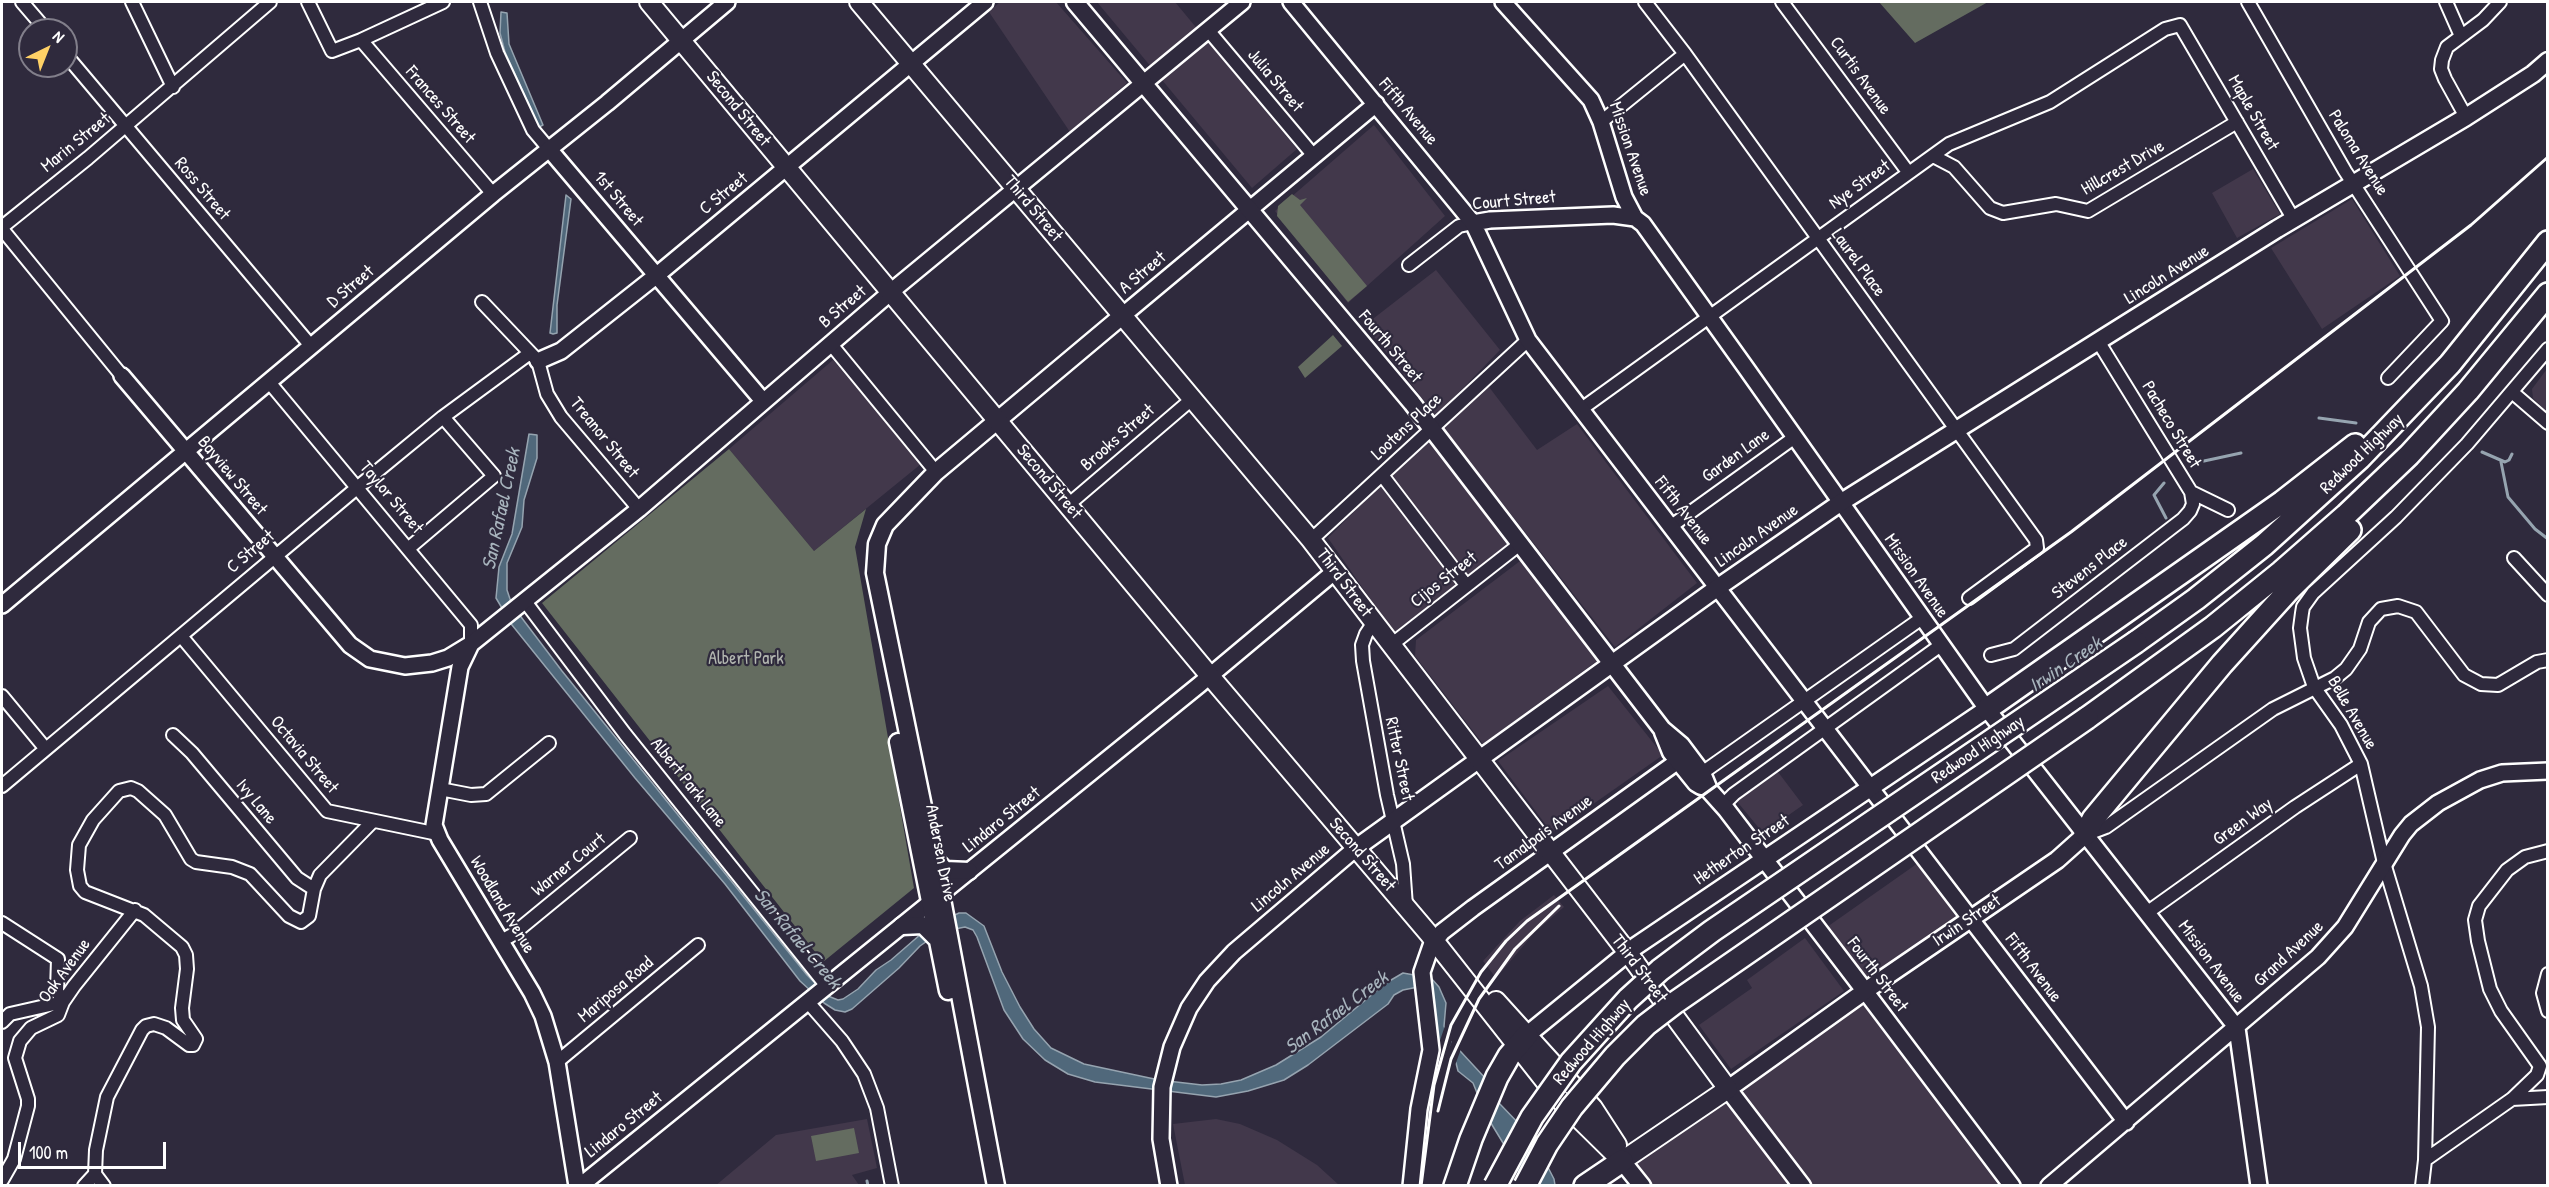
<!DOCTYPE html>
<html>
<head>
<meta charset="utf-8">
<style>
  body { margin:0 }
  #map { position:relative; width:2549px; height:1187px; overflow:hidden; background:#2f2a3d; font-family:"Patrick Hand",sans-serif }
  canvas { display:block }
  .frame { position:absolute; inset:0; border:3px solid #fff; pointer-events:none }
  .north { position:absolute; left:18px; top:18px; width:60px; height:60px; box-sizing:border-box; background:#2f2a3d; border:2px solid #827f8b; border-radius:50%; rotate:43deg; font-size:16px; font-weight:700; line-height:24px; text-align:center; color:#fff }
  .north::after { content:''; display:block; margin:auto; width:21px; height:27px; background:#ffd166; clip-path:polygon(50% 0,100% 100%,50% 72%,0 100%) }
  .scale { position:absolute; left:18px; top:1142px; width:148px; height:27px; box-sizing:border-box; border:3px solid #fff; border-top:0; padding-left:8px; font-size:18px; line-height:21px; white-space:nowrap; color:#fff; -webkit-text-stroke:4px #2f2a3d; paint-order:stroke }
</style>
</head>
<body>
<div id="map">
<canvas width="2549" height="1187"></canvas>
<div class="frame"></div>
<div class="north">N</div>
<div class="scale">100 m</div>
</div>
<script>
const g = document.querySelector('canvas').getContext('2d');
g.lineJoin = 'round';
function fillPath(path, color) { g.fillStyle = color; g.fill(path, 'evenodd'); }
const poly = rows => new Path2D(rows.map(r => 'M' + r).join(''));
function trace(path, color, width, dash) { g.strokeStyle = color; g.lineWidth = width; g.lineCap = dash ? 'butt' : 'round'; g.setLineDash(dash || []); g.stroke(path); }
function label(font, color, halo, rows, align = 'center') {
  g.font = font + ' "Patrick Hand",sans-serif'; g.lineWidth = 4.5; g.setLineDash([]); g.textBaseline = 'middle'; g.strokeStyle = halo; g.fillStyle = color; for (const [text, x, y, turn = 0] of rows) {
    g.save(); g.translate(x, y); g.rotate((+turn || 0) * Math.PI / 180); g.textAlign = isNaN(turn) ? turn : align; if (halo) g.strokeText(text, 0, 0); g.fillText(text, 0, 0); g.restore();
  }
}
fillPath(poly([
  [1000,2,1056,2,1127,83,1070,132,989,12],
  [1097,2,1175,2,1297,149,1252,188],
  [1374,125,1445,216,1348,303,1275,211],
  [2253,169,2280,214,2237,238,2212,193],
  [2352,199,2400,276,2322,329,2271,248],
  [1436,270,1500,350,1436,416,1365,325],
  [833,360,921,464,814,551,729,449],
  [2547,369,2547,412,2533,398,2532,389],
  [1486,383,1537,450,1577,424,1697,583,1615,647,1441,425],
  [1428,437,1508,546,1394,633,1328,538],
  [1520,561,1597,661,1483,744,1415,656,1416,640],
  [1608,686,1663,755,1552,833,1498,761],
  [1775,768,1803,805,1763,833,1735,799],
  [1918,863,1956,917,1867,980,1827,927],
  [1554,895,1564,907,1535,932,1496,978,1483,961,1520,921],
  [1805,938,1844,991,1731,1069,1699,1025,1752,988,1747,980],
  [1866,1000,2018,1185,1644,1185,1626,1163],
  [867,1119,877,1168,852,1175,859,1185,715,1186,776,1135],
  [1216,1119,1240,1124,1277,1140,1317,1165,1339,1185,1185,1185,1173,1124]
]), '#42384b');
fillPath(poly([
  [1879,2,1988,2,1915,43],
  [1292,194,1300,200,1307,198,1300,205,1367,286,1348,302,1277,216,1278,206],
  [1333,335,1342,346,1305,378,1298,367],
  [729,449,814,551,866,509,855,547,914,888,823,962,542,603],
  [854,1128,859,1153,816,1161,811,1136]
]), '#646c60');
const water = poly([
  [501,12,507,13,509,44,543,125,539,127,505,52,500,33,501,12],
  [566,195,571,199,557,305,557,333,553,334,550,333,566,195],
  [529,434,537,435,537,458,524,500,522,527,507,563,507,590,512,605,562,671,807,975,828,996,838,1000,843,999,858,989,876,970,891,960,929,927,959,913,966,913,984,926,1002,972,1020,1007,1034,1029,1051,1048,1084,1064,1159,1080,1202,1085,1221,1084,1241,1080,1276,1065,1321,1037,1386,983,1403,973,1431,978,1439,987,1446,1003,1444,1026,1449,1039,1486,1079,1499,1103,1522,1127,1539,1150,1554,1179,1555,1185,1524,1185,1514,1161,1486,1115,1473,1083,1458,1071,1456,1063,1438,1041,1433,1013,1418,987,1403,990,1394,995,1388,1004,1308,1065,1284,1080,1248,1091,1216,1097,1095,1082,1068,1074,1045,1060,1023,1039,1004,1010,977,937,973,930,965,927,940,932,920,946,899,968,852,1009,845,1012,835,1010,824,1003,800,981,725,884,635,778,512,625,496,598,499,567,512,534,529,434]
]);
fillPath(water, '#50687b');
trace(water, '#96a4b0', 1.5);
fillPath(poly([
  [1446,1023,1453,1038,1448,1051,1453,1039,1461,1049,1454,1068,1438,1046]
]), '#2f2a3d');
trace(poly([
  [2319,418,2356,423],
  [2482,452,2505,462,2509,460,2512,454],
  [2204,461,2241,453],
  [2501,462,2508,497,2535,529,2548,539],
  [2164,483,2154,495,2166,518],
  [867,1181,868,1186]
]), '#96a4b0', 3);
const minor = poly([
  [22,2,46,30],
  [132,2,173,87],
  [308,2,332,51,361,40,443,2],
  [480,2,497,53,533,130,549,149],
  [1645,2,1685,54,2036,540,2037,548,1969,598],
  [1782,2,1908,172],
  [2248,2,2345,171,2442,321,2388,378],
  [2446,2,2461,36],
  [1208,30,1314,156],
  [361,40,493,194],
  [66,55,311,346],
  [2466,117,2445,79,2441,69,2442,60,2447,47,2483,20,2500,2],
  [1601,122,1685,54],
  [1933,156,1954,167,1990,208,2003,213,2056,204,2088,211,2237,122],
  [2,227,88,158,270,2],
  [2,229,122,376],
  [1409,265,1459,226,1473,223],
  [482,302,538,361,547,394,561,417,639,509],
  [2098,341,2191,492,2228,510],
  [830,343,936,472],
  [269,382,471,625,471,644],
  [2512,392,2548,423],
  [1580,410,1949,144,2050,102,2165,29,2180,25,2294,220],
  [1382,475,1466,585],
  [1068,505,1192,399],
  [1670,527,1795,437],
  [1311,540,1528,340],
  [409,548,494,476,443,417],
  [2514,558,2548,595],
  [524,600,625,734,826,985],
  [1374,622,1366,634,1362,645,1363,661,1387,795,1403,864,1406,906],
  [181,636,327,811,438,834],
  [1391,645,1520,544],
  [1991,655,2014,649,2183,519,2190,511,2193,504,2191,492],
  [2,696,45,748],
  [173,735,192,753,297,878,314,889],
  [1702,773,1922,618],
  [2,786,358,487,443,417,530,353],
  [440,789,471,795,486,794,549,743],
  [1723,805,1734,794,1941,645],
  [2085,835,2106,827,2273,709,2335,678,2346,669,2360,649,2369,622,2381,609,2398,606,2416,612,2464,675,2481,684,2498,685,2537,662,2548,660],
  [2148,912,2295,807,2361,764],
  [2,923,58,959,57,991,63,1002,10,1014,2,1022],
  [501,941,512,935,630,838],
  [2548,974,2543,993,2548,1011],
  [807,1001,842,1041,864,1074,877,1108,892,1186],
  [557,1062,698,945],
  [2512,1099,2548,1097],
  [2425,1160,2512,1099,2537,1075,2540,1066,2501,1011,2490,989,2478,941,2475,920,2479,906,2507,870,2525,857,2548,851],
  [95,1174,104,1186],
  [2,1180,14,1159,28,1106,28,1099,15,1058,20,1041,31,1028,58,1015,63,1002,74,986,135,910],
  [84,1186,95,1174,96,1150,107,1097,142,1030,146,1026,154,1024,166,1028,189,1045,193,1045,196,1039,183,1020,182,1008,187,969,186,955,182,947,144,915,85,892,80,886,77,870,79,845,93,820,119,791,131,788,138,791,165,815,191,859,196,862,232,867,250,874,289,916,301,922,309,916,314,889,320,875,373,821],
  [2422,1186,2425,1160,2428,1027,2421,986,2384,863,2361,764,2341,725,2314,687,2304,658,2300,628,2302,613,2303,607,2313,593,2396,517,2467,444,2548,349]
]);
const tertiary = poly([
  [1291,2,1473,223,1528,340,2126,1122],
  [1503,2,1591,100,1601,122,1624,197,1635,218,1643,224,1746,368,1987,709,2237,1028,2259,1186],
  [549,149,763,401],
  [1473,223,1490,220,1613,215,1635,218],
  [1122,316,1376,104],
  [538,361,561,351,657,275,985,2],
  [122,376,350,645,370,659,405,666,432,663,448,658,471,644,639,509,899,285,1242,2],
  [2,605,493,194,607,103,727,2],
  [471,644,460,667,434,825,440,840,532,993,543,1016,557,1062,577,1186],
  [1865,991,2012,1186],
  [580,1186,1199,685,1334,572],
  [1169,1186,1161,1139,1162,1087,1172,1047,1189,1008,1207,981,1234,952,1356,848],
  [1411,1186,1419,1109,1431,1050,1422,972,1431,946,1442,932,1473,908,1678,761],
  [2049,1186,2318,957,2345,927,2402,835,2411,824,2438,803,2480,780,2502,773,2548,771]
]);
const secondary = poly([
  [1075,2,1412,403,1662,729,1681,745,1702,773,1709,790,1726,809,1865,991],
  [1663,732,1671,752,1696,783,1701,786],
  [898,742,948,991],
  [1356,848,1717,588,1840,503,2277,229,2466,117,2533,74,2548,61],
  [933,857,945,870,969,871],
  [902,926,923,925,937,939],
  [1527,1035,1636,946,1987,709],
  [1622,1161,1642,1186],
  [996,1186,941,894,875,573,877,544,885,525,936,472,1122,316],
  [1802,1186,1728,1089,1865,991,2057,860,2085,835]
]);
const primary = poly([
  [649,2,1210,676,1429,934,1559,1099,1622,1161],
  [859,2,1311,540,1628,953,1728,1089,1622,1161],
  [1496,1001,1593,1108,1617,1145]
]);
const motorway = poly([
  [2136,642,2196,599,2264,545,2360,458,2450,364,2548,242],
  [1987,709,2282,502,2355,445],
  [2087,718,2213,627,2281,572,2346,515,2409,455,2468,391,2548,294],
  [2085,835,2093,819,2222,664,2289,590,2350,530],
  [1455,1186,1471,1139,1497,1077,1509,1056,1527,1035],
  [1585,1186,1622,1161]
]);
trace(minor, '#fff', 16);
trace(tertiary, '#fff', 20);
trace(secondary, '#fff', 21);
trace(primary, '#fff', 22);
trace(motorway, '#fff', 26);
trace(minor, '#2f2a3d', 12);
trace(tertiary, '#2f2a3d', 15);
trace(secondary, '#2f2a3d', 16);
trace(primary, '#2f2a3d', 18);
trace(motorway, '#2f2a3d', 21);
trace(poly([
  [1438,1111,1451,1059,1479,999,1515,949,1559,906],
  [1421,1186,1434,1085,1451,1025,1481,972,1506,941,1527,921,2071,532,2471,225,2548,157]
]), '#fff', 3);
const motorwayBridge = poly([
  [1495,1186,1532,1117,1571,1062,1628,999,1660,970,1712,931,2136,642],
  [1525,1186,1547,1144,1572,1107,1615,1056,1646,1025,1676,1002,2087,718]
]);
trace(motorwayBridge, '#fff', 26, []);
trace(motorwayBridge, '#2f2a3d', 21);
label('18px', '#fff', '#2f2a3d', [
  ["Curtis Avenue",1860,76,54],
  ["Julia Street",1275,81,50],
  ["Frances Street",440,105,49],
  ["Second Street",738,109,51],
  ["Fifth Avenue",1408,112,50],
  ["Maple Street",2253,113,60],
  ["Marin Street",76,143,-39],
  ["Mission Avenue",1630,149,71],
  ["Paloma Avenue",2358,153,58],
  ["Hillcrest Drive",2123,168,-30],
  ["Nye Street",1860,185,-36],
  ["Ross Street",202,189,50],
  ["C Street",724,194,-39],
  ["1st Street",618,199,50],
  ["Court Street",1514,201,-5],
  ["Third Street",1033,209,50],
  ["Laurel Place",1858,263,54],
  ["A Street",1143,273,-40],
  ["Lincoln Avenue",2167,275,-32],
  ["D Street",351,287,-40],
  ["B Street",843,307,-40],
  ["Fourth Street",1390,347,50],
  ["Pacheco Street",2171,425,59],
  ["Lootens Place",1407,427,-43],
  ["Treanor Street",604,438,51],
  ["Brooks Street",1118,438,-41],
  ["Redwood Highway",2362,454,-44],
  ["Garden Lane",1736,456,-36],
  ["Bayview Street",232,476,50],
  ["Second Street",1049,482,50],
  ["Taylor Street",391,498,50],
  ["Fifth Avenue",1683,511,52],
  ["Lincoln Avenue",1757,536,-35],
  ["C Street",251,552,-40],
  ["Stevens Place",2090,568,-38],
  ["Mission Avenue",1916,576,55],
  ["Cijos Street",1444,580,-38],
  ["Third Street",1344,583,53],
  ["Belle Avenue",2352,713,60],
  ["Redwood Highway",1978,750,-34],
  ["Octavia Street",304,755,50],
  ["Ritter Street",1399,759,78],
  ["Albert Park Lane",688,783,51],
  ["Ivy Lane",256,802,50],
  ["Lindaro Street",1002,820,-39],
  ["Green Way",2243,822,-36],
  ["Tamalpais Avenue",1544,833,-36],
  ["Hetherton Street",1742,850,-34],
  ["Andersen Drive",940,853,79],
  ["Second Street",1362,855,49],
  ["Warner Court",569,865,-39],
  ["Lincoln Avenue",1291,878,-40],
  ["Woodland Avenue",502,905,59],
  ["Irwin Street",1967,921,-34],
  ["Grand Avenue",2289,954,-43],
  ["Mission Avenue",2211,962,53],
  ["Fifth Avenue",2033,968,53],
  ["Third Street",1639,969,53],
  ["Oak Avenue",65,971,-54],
  ["Fourth Street",1877,975,53],
  ["Mariposa Road",616,990,-40],
  ["Redwood Highway",1592,1042,-49],
  ["Lindaro Street",624,1125,-39]
]);
label('18px', '#b2b6b0', '#2f2a3d', [
  ["Albert Park",746,659]
]);
label('italic 20px', '#a8b4bd', '#2f2a3d', [
  ["San Rafael Creek",502,509,-78],
  ["Irwin Creek",2066,665,-34],
  ["San Rafael Creek",797,939,50],
  ["San Rafael Creek",1337,1013,-37]
]);
</script>
</body>
</html>
